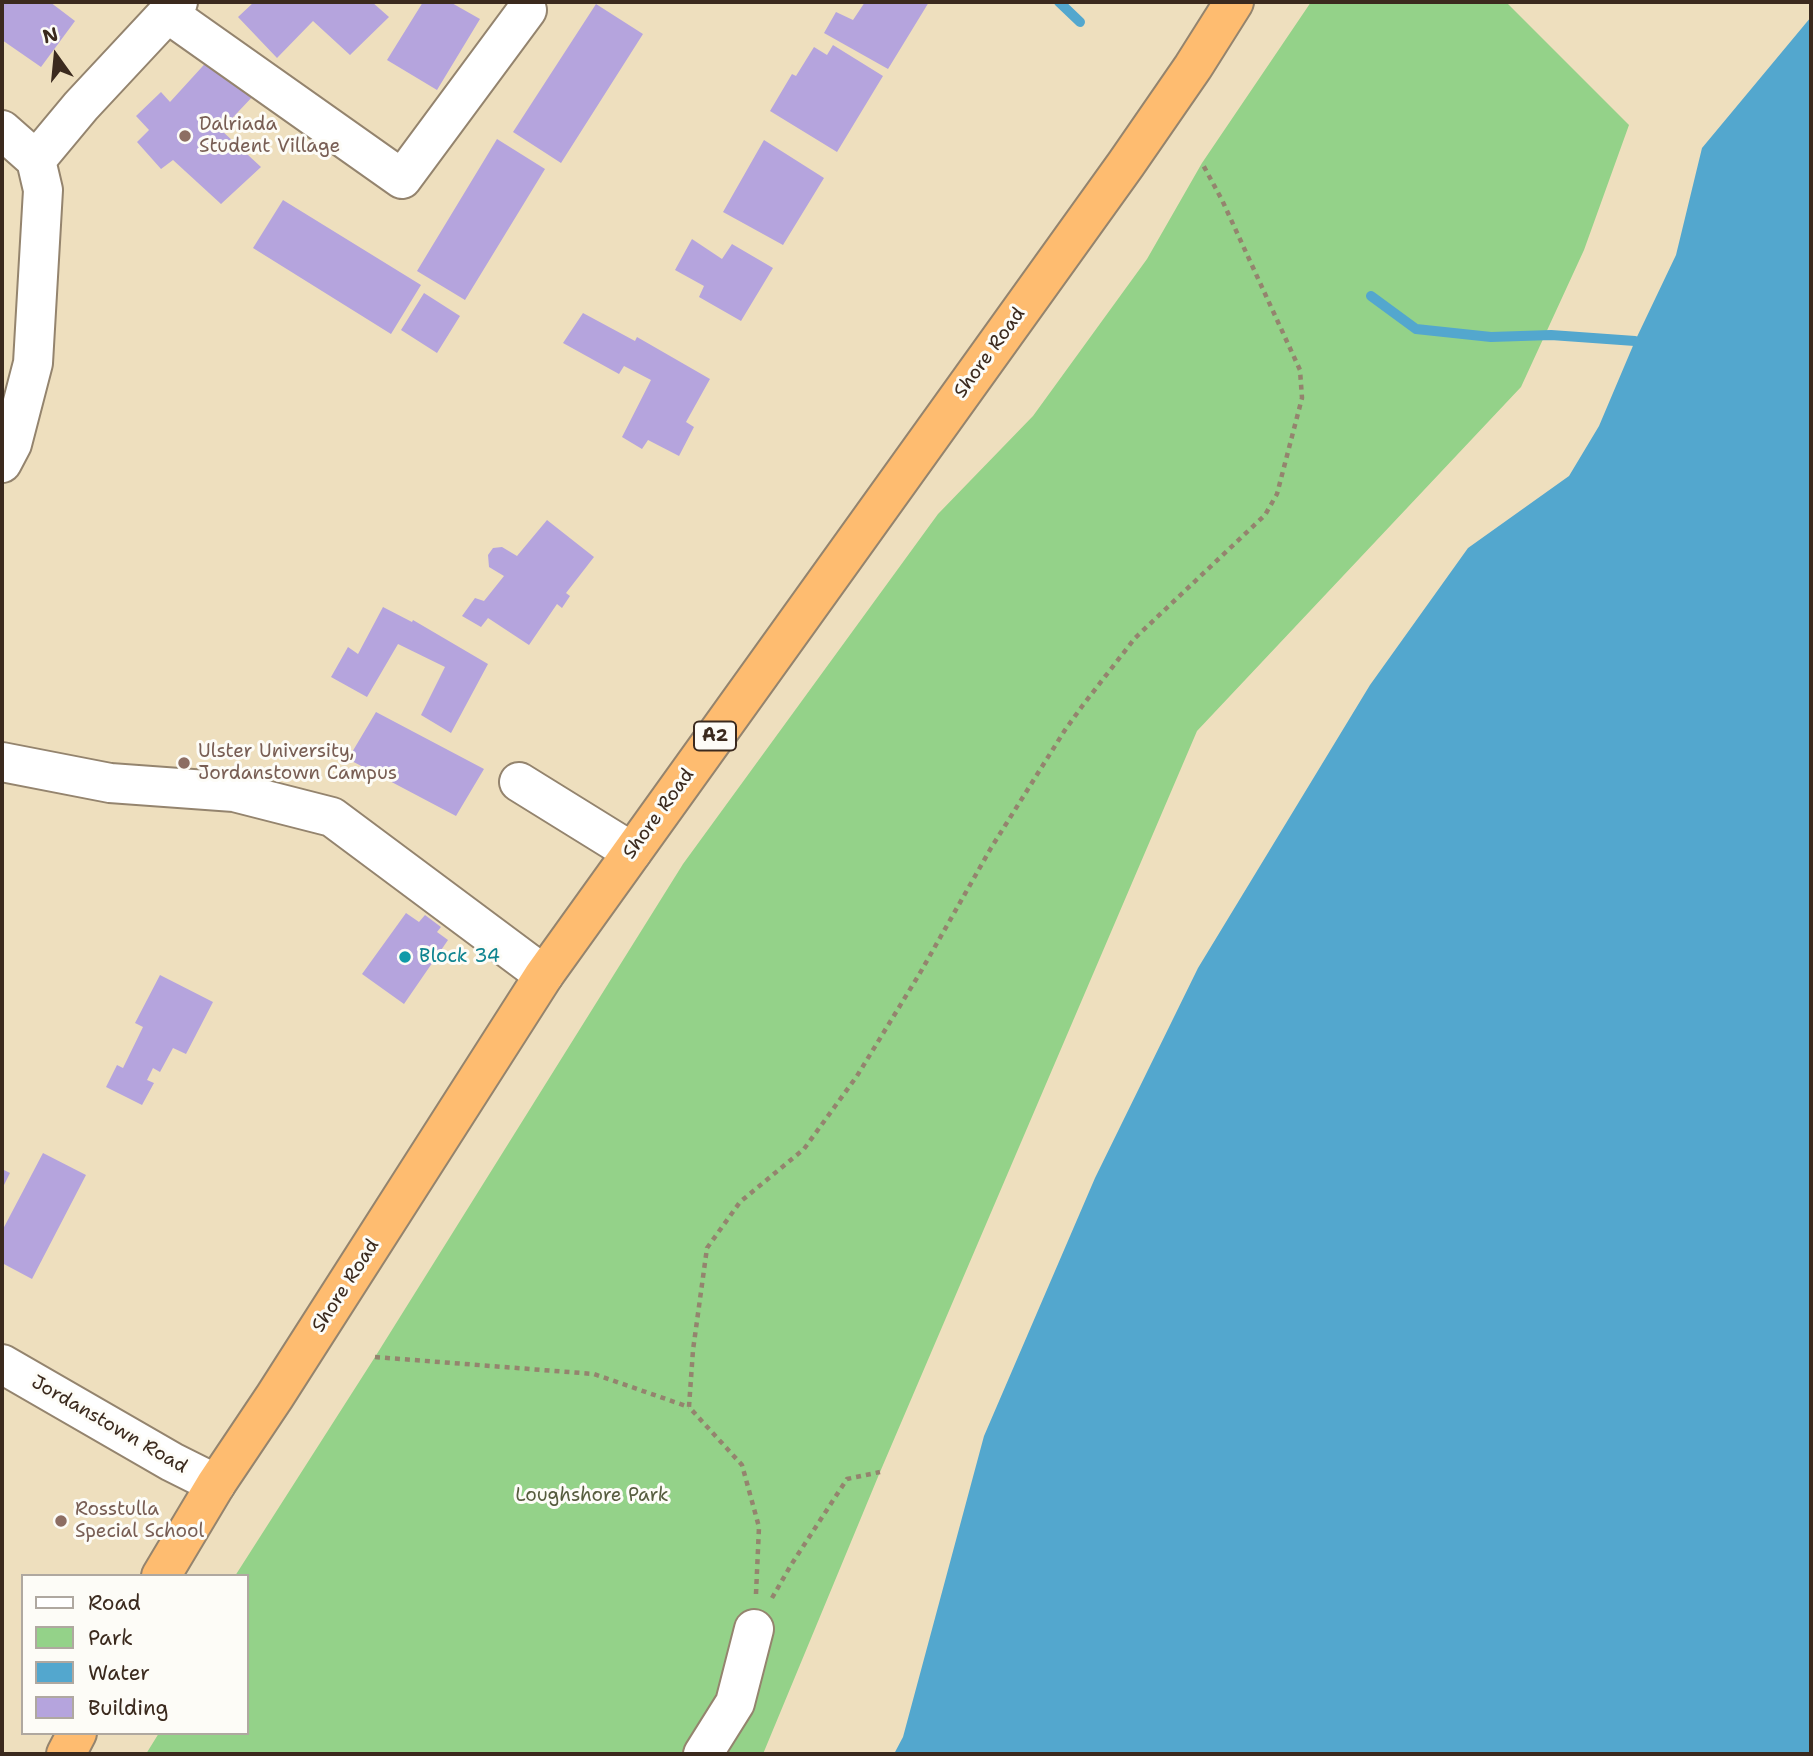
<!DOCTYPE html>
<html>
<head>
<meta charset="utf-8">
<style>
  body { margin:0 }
  #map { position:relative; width:1813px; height:1756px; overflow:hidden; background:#eedfbe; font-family:"Shantell Sans",sans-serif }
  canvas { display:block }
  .frame { position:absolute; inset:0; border:4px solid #3b2a1e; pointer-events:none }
  .legend { position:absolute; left:21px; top:1574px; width:228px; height:161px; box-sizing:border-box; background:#fdfcf7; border:2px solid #afa8a0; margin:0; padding:9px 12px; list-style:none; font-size:21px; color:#3b2a1e }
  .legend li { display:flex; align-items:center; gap:14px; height:35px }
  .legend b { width:35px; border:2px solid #afa8a0 }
  .north { position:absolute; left:21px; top:21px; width:70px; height:70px; -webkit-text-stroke:5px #fdfcf7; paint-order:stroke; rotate:345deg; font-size:19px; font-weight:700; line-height:28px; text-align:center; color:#3b2a1e }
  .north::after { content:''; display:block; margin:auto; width:24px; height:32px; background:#3b2a1e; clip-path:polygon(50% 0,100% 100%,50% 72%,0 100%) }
</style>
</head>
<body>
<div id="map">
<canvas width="1813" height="1756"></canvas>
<div class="frame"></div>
<ul class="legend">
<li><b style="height:9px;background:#fff"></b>Road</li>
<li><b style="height:19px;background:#94d289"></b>Park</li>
<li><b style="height:19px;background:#53a7ce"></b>Water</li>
<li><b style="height:19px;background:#b5a4dd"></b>Building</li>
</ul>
<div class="north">N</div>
</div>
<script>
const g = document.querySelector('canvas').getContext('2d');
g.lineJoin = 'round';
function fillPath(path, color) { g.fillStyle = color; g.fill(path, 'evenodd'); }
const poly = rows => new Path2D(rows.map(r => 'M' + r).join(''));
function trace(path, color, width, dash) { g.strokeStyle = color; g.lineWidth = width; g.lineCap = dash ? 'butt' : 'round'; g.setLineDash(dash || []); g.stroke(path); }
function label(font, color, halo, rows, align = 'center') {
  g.font = font + ' "Shantell Sans",sans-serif'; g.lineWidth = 6; g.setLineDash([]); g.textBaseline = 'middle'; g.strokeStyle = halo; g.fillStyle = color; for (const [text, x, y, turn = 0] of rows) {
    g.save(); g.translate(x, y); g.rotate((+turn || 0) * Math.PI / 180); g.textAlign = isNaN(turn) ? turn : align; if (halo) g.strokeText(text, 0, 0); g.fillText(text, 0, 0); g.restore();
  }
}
fillPath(poly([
  [1311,2,1506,2,1629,125,1584,250,1521,387,1197,731,880,1472,763,1754,146,1754,159,1733,247,1733,247,1576,235,1576,375,1357,683,864,938,514,1033,416,1147,259,1202,163]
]), '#94d289');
fillPath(poly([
  [1811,17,1811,1754,894,1754,903,1737,984,1436,1095,1178,1198,968,1370,685,1468,548,1569,476,1599,426,1635,341,1676,255,1702,148]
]), '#53a7ce');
trace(poly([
  [1059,2,1080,22],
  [1371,296,1416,329,1491,337,1551,335,1635,341]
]), '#53a7ce', 10);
fillPath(poly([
  [2,2,50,2,75,21,41,67,2,40],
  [254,2,372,2,389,17,350,55,313,21,277,58,238,17],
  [423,2,450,2,480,19,437,90,387,60],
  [865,2,929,2,888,69,824,33,836,12,853,20],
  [596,4,643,34,561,163,513,132],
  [833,45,883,76,837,152,770,111,792,74,796,76,814,47,827,55],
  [212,56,255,94,221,130,261,167,221,204,173,160,161,169,137,142,149,130,136,116,161,92,170,102],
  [497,139,545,169,465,300,417,271],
  [764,140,824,178,783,245,723,212],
  [283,200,421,285,391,334,253,248],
  [692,239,722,259,732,244,773,268,741,321,699,297,704,286,675,270],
  [424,293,460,316,437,353,401,330],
  [583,313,635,341,637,337,710,379,686,422,694,427,679,456,648,440,642,449,622,437,651,380,624,366,619,374,563,343],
  [547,520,594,557,566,593,570,596,562,608,557,604,529,645,488,618,481,627,462,616,475,598,484,601,504,576,489,567,488,555,493,548,502,547,517,556],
  [383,607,412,622,413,620,488,664,451,733,421,715,445,667,398,644,367,697,331,677,348,647,358,654],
  [376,712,484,769,456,816,348,759],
  [406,913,419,922,425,915,441,927,437,932,448,940,404,1004,362,974],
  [160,975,213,1002,186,1054,173,1048,160,1072,153,1068,147,1080,154,1083,142,1105,106,1087,117,1065,123,1068,143,1027,135,1023],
  [43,1153,86,1175,32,1279,2,1263,2,1231],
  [2,1169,10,1173,2,1189]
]), '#b5a4dd');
const minor = poly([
  [167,13,402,179,527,10],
  [2,130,36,160,43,190,33,363,12,444,2,463],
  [36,160,81,106,178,2],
  [2,762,110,783,234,792,332,817,544,975],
  [519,782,632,852],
  [2,1364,172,1462,216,1484],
  [703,1754,735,1703,754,1629]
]);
const highway = poly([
  [161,1576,216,1484,275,1396,544,975,1126,164,1193,67,1234,2],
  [66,1754,77,1733]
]);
trace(minor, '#94846e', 42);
trace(highway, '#94846e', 42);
trace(poly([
  [375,1357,594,1374,689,1407],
  [756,1594,759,1527,742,1465,689,1407,693,1350,707,1248,740,1202,804,1149,857,1076,920,973,991,848,1065,730,1083,705,1135,638,1265,515,1277,494,1302,398,1300,370,1222,200,1202,163],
  [772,1598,791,1565,847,1479,880,1472]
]), '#94846e', 4.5, [5, 5]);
trace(minor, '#fff', 38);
trace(highway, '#febc70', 38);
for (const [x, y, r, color] of [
  [185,136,7,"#8d6e63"],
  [184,763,7,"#8d6e63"],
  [405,957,7,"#0f9aa8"],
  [61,1521,7,"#8d6e63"]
]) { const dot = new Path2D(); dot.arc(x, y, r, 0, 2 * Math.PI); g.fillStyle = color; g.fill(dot); trace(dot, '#fdfcf7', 2.5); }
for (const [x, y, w] of [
  [715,736,42]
]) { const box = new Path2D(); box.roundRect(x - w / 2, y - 14.5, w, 29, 5); g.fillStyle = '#fdfcf7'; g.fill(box); trace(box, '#3b2a1e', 2); }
label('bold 18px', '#3b2a1e', null, [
  ["A2",715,736]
]);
label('19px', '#785e54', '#fdfcf7', [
  ["Dalriada",199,125],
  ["Student Village",199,147],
  ["Ulster University,",198,752],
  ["Jordanstown Campus",198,774],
  ["Rosstulla",75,1510],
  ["Special School",75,1532]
], 'left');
label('19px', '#3b2a1e', '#fdfcf7', [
  ["Shore Road",990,353,-54],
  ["Shore Road",659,814,-54],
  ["Shore Road",346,1286,-57],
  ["Jordanstown Road",109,1425,30]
]);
label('19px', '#0d838f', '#fdfcf7', [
  ["Block 34",419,957]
], 'left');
label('19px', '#565c3e', '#fdfcf7', [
  ["Loughshore Park",592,1496]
]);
</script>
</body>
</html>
